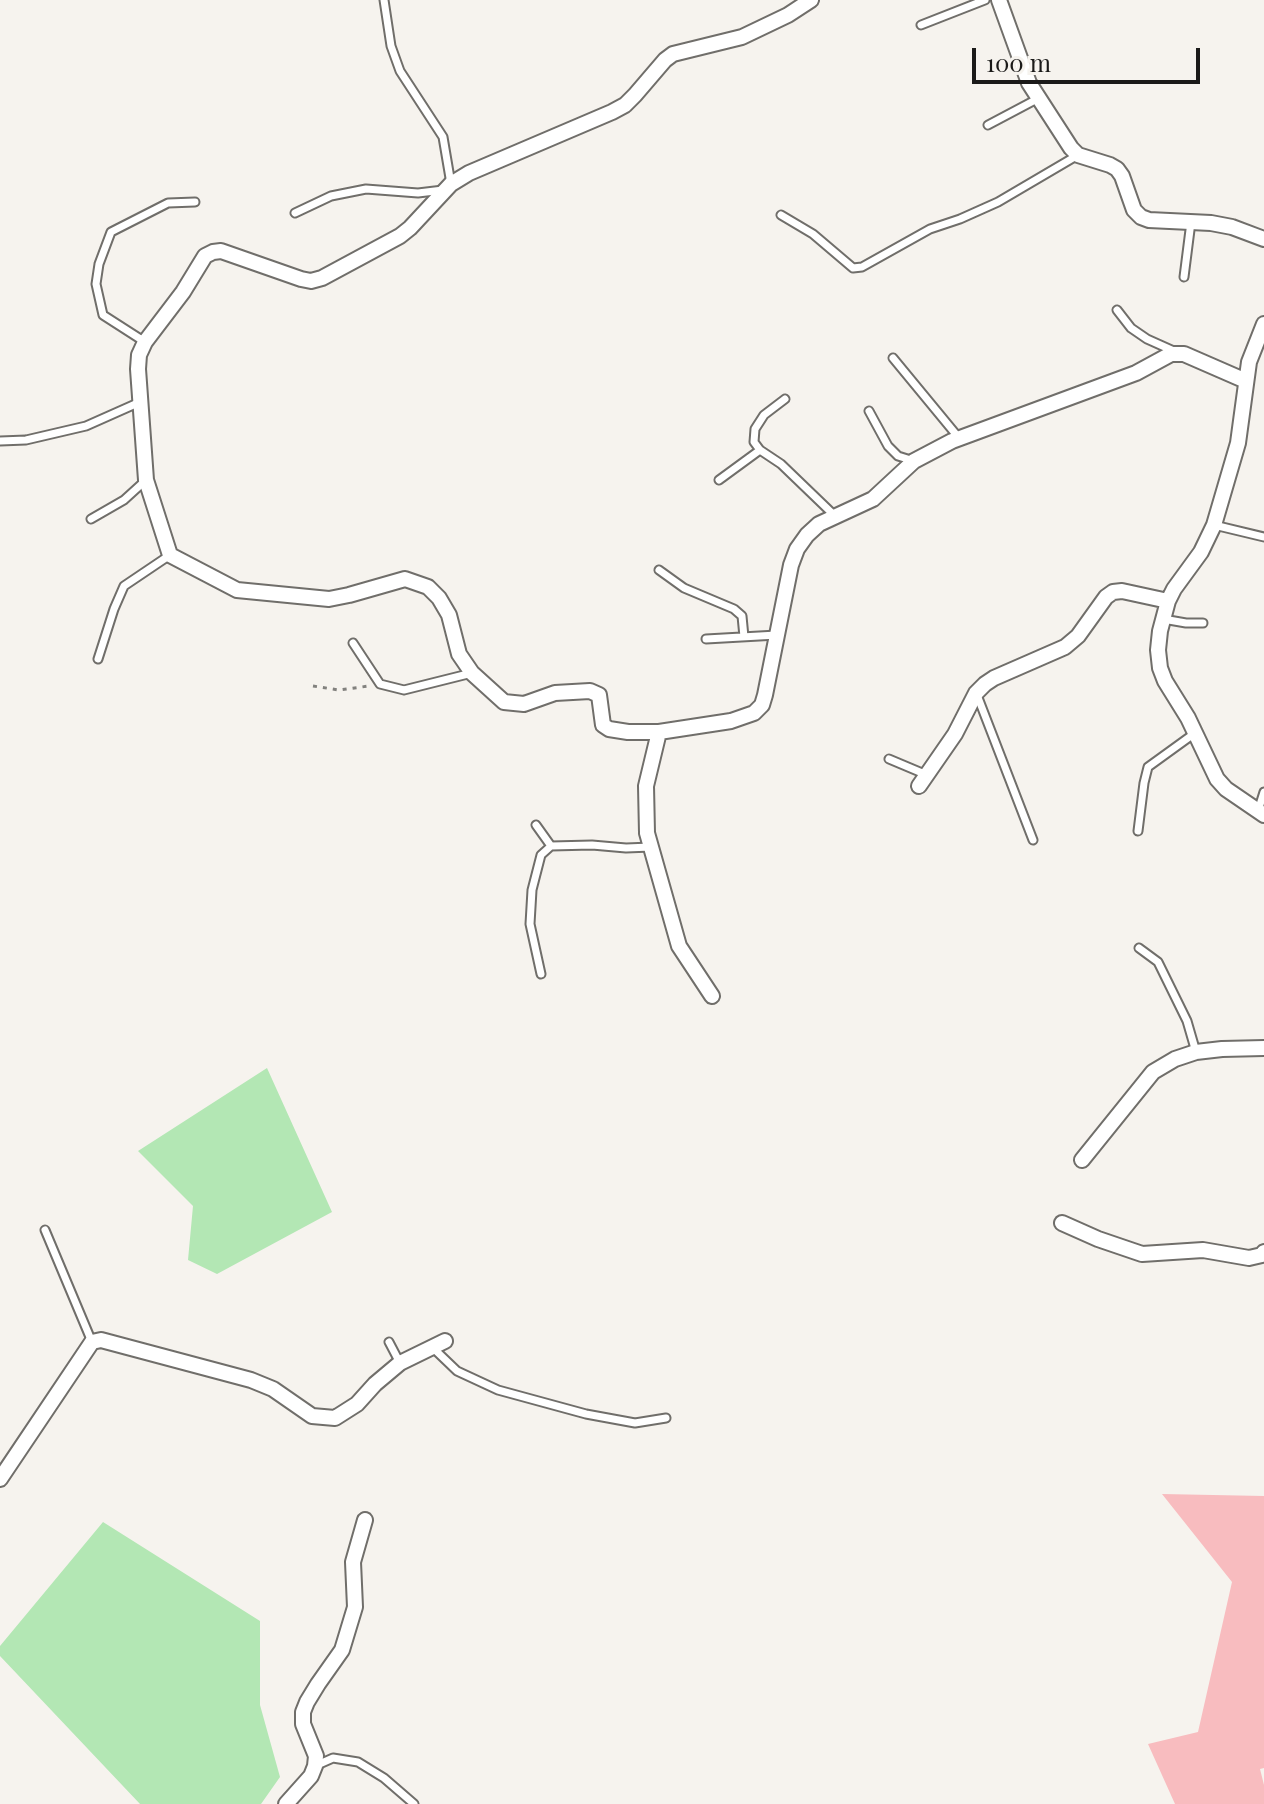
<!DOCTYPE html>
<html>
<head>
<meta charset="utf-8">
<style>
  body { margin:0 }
  #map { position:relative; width:1264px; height:1804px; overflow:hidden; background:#f6f3ee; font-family:"Playfair Display",serif }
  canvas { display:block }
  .scale { position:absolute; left:972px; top:48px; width:228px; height:36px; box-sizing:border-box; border:4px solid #1b1a19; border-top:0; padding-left:10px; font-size:24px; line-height:28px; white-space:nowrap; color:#1b1a19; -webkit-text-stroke:6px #f6f3ee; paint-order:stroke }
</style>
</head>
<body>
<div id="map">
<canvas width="1264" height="1804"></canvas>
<div class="scale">100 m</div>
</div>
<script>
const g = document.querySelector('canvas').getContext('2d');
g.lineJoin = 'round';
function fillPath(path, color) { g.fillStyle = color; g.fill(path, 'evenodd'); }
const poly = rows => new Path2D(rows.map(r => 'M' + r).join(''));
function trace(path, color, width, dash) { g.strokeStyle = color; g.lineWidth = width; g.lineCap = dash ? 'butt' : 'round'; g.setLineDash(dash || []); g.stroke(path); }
fillPath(poly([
  [1162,1494,1264,1496,1264,1768,1260,1769,1264,1785,1264,1804,1175,1804,1148,1744,1198,1732,1232,1582]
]), '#f8bcbf');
fillPath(poly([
  [267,1068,332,1212,217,1274,188,1260,193,1206,138,1151],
  [103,1522,260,1621,260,1705,280,1777,261,1804,140,1804,0,1656,0,1646]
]), '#b3e7b4');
const lane = poly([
  [384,0,391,46,400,71,443,137,451,184],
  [921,25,985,0],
  [988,125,1039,98],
  [295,213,331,196,366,189,418,193,443,190],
  [781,215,813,234,853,268,862,267,930,229,960,219,998,202,1078,155],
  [1184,277,1191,222],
  [1117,310,1131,328,1147,339,1176,352],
  [145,342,103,315,96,284,99,264,111,232,168,203,195,202],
  [893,358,959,438],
  [869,411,888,446,898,456,914,461],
  [0,441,26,440,86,426,140,402],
  [760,450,754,442,755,429,764,415,785,399],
  [719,480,760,450,781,464,835,516],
  [91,519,124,500,146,480],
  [1214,525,1264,537],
  [659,570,684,588,734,609,742,616,744,637],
  [1163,619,1186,623,1203,623],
  [706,639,777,635],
  [353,643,380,684,404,690,472,673],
  [98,659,114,609,124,586,170,555],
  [977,695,1033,840],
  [889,759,927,775],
  [1258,811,1264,792],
  [536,825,551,846],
  [1138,831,1144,783,1148,767,1195,733],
  [1139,948,1158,962,1187,1021,1196,1052],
  [541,974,530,924,532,890,541,855,551,846,592,845,626,848,651,847],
  [45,1230,92,1342],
  [389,1342,400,1363],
  [432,1347,457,1371,498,1390,586,1414,635,1423,666,1418],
  [315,1766,333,1758,358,1762,384,1778,414,1804]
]);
const street = poly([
  [811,0,788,15,742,37,673,54,665,60,635,95,625,105,612,112,469,173,451,184,410,228,400,236,322,278,311,281,301,279,221,251,213,252,205,256,183,292,145,342,139,355,138,369,146,480,170,555,237,590,329,599,349,595,405,579,428,587,439,598,449,615,459,654,472,673,504,702,524,704,555,693,590,691,599,695,603,725,609,729,628,732,659,732,731,721,754,713,762,705,765,695,791,565,797,549,807,535,819,524,873,499,914,461,952,441,1136,373,1171,354,1184,354,1246,381],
  [999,0,1029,83,1071,148,1078,155,1110,165,1117,169,1122,176,1134,210,1141,217,1149,220,1211,223,1232,227,1264,239],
  [1264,324,1249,362,1238,443,1214,525,1201,552,1174,589,1168,601,1160,631,1158,650,1160,668,1165,681,1188,718,1217,779,1226,789,1264,815],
  [659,732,646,786,647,833,679,946,712,996],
  [919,786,955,734,976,693,985,684,994,678,1065,647,1078,636,1106,597,1113,592,1122,591,1168,601],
  [1082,1160,1153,1072,1175,1059,1196,1052,1222,1049,1264,1048],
  [1062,1223,1098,1239,1142,1254,1203,1250,1249,1258,1262,1255,1264,1252],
  [0,1479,92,1342,101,1340,251,1380,273,1389,312,1416,335,1418,357,1404,375,1384,400,1363,445,1341],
  [286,1804,311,1776,315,1766,316,1756,303,1724,303,1712,307,1702,318,1684,342,1650,355,1607,353,1562,365,1520]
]);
trace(lane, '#706e6a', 11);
trace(street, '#706e6a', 18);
trace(poly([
  [313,686,339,690,369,686]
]), '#82817e', 3, [4, 6]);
trace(lane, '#fff', 7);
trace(street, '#fff', 14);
</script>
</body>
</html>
